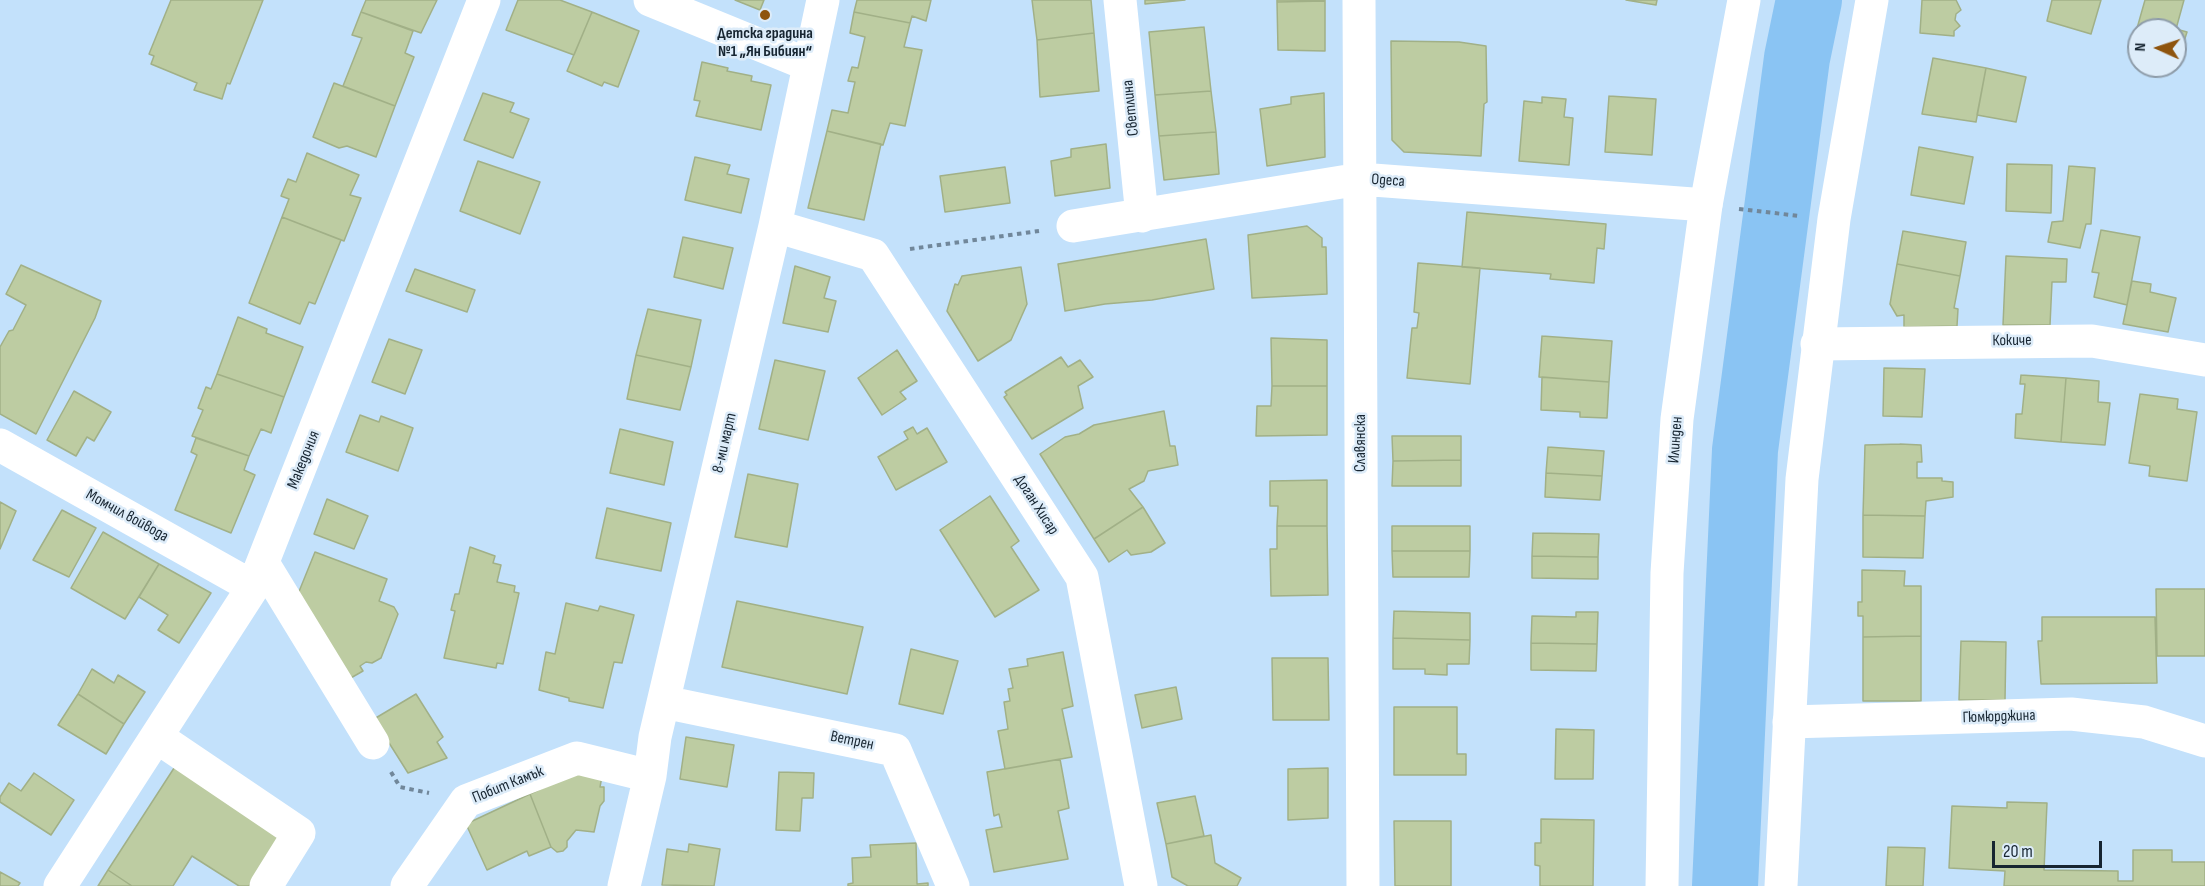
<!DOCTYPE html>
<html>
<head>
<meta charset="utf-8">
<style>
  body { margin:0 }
  #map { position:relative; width:2205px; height:886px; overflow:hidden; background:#c3e1fb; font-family:"Sofia Sans Condensed",sans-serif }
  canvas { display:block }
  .north { position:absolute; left:2127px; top:18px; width:60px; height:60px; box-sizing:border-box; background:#ddecf9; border:2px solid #8e9ca9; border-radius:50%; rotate:273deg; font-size:16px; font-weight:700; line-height:24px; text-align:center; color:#172531 }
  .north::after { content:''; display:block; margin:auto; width:21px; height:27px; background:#8e540e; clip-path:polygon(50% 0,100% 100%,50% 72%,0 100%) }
  .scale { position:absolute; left:1992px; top:841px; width:110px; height:27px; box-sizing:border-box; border:3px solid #172531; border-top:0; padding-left:8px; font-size:18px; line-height:21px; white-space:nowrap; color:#172531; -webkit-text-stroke:4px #ddecf9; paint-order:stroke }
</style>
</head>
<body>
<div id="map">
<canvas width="2205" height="886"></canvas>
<div class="north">N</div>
<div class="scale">20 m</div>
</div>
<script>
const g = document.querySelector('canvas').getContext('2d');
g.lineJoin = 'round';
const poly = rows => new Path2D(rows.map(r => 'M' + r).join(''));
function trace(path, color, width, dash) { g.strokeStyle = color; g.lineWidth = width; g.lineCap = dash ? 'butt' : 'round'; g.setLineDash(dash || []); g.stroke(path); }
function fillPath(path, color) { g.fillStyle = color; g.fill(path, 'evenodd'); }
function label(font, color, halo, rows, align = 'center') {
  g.font = font + ' "Sofia Sans Condensed",sans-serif'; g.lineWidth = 5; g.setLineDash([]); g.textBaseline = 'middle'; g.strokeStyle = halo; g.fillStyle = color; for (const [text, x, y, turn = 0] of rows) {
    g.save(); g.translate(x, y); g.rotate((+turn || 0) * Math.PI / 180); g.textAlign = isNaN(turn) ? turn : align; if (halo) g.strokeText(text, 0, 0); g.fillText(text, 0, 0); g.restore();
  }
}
trace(poly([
  [1725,886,1745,450,1797,58,1809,0]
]), '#8ac4f3', 66);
const building = poly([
  [171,0,263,0,230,84,227,83,222,99,194,90,197,83,151,64,154,56,149,54,171,0],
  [366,0,437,0,421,33,361,12,366,0],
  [518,0,560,0,592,12,574,55,506,30,518,0],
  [735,0,764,0,760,10,735,0],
  [857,0,931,0,926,21,912,16,910,23,854,12,857,0],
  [1032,0,1091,0,1094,33,1037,40,1032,0],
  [1145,0,1185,0,1145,4,1145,0],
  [1277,0,1325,0,1325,1,1277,2,1277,0],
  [1626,0,1657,0,1656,5,1626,0],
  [1922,0,1956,0,1961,10,1956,14,1955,20,1960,26,1954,31,1954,36,1920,33,1922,0],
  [2052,0,2101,0,2091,34,2047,21,2052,0],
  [2145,0,2184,0,2176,29,2187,32,2175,70,2158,66,2175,66,2175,30,2139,30,2139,61,2133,59,2139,40,2134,39,2145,0],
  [1325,1,1325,51,1278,50,1277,2,1325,1],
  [361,12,413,31,405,53,414,57,395,106,343,86,362,38,352,35,361,12],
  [592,12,639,31,618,87,604,82,602,86,567,71,592,12],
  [854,12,910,23,904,47,922,50,905,126,890,123,883,145,827,131,832,110,848,113,855,82,848,81,852,67,858,68,865,37,850,33,854,12],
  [1204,27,1211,91,1155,95,1149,32,1204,27],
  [1094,33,1099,91,1040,97,1037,40,1094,33],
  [1391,41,1459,42,1486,46,1487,102,1484,104,1481,156,1404,152,1392,140,1391,41],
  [1933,58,1986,68,1976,122,1922,114,1933,58],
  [702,62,728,68,727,71,752,76,751,81,771,85,761,130,696,116,700,101,694,100,702,62],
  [1986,68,2026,77,2016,122,1977,115,1986,68],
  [334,83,395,106,376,157,347,146,339,148,313,137,334,83],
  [1211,91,1216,132,1159,136,1155,95,1211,91],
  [483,93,514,103,510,112,529,119,513,158,464,140,483,93],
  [1324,93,1325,157,1267,166,1260,109,1291,104,1291,97,1324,93],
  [1609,96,1656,99,1652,155,1605,152,1609,96],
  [1542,97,1566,99,1564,117,1573,118,1569,165,1519,161,1524,101,1542,103,1542,97],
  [827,131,881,144,864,220,808,208,827,131],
  [1216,132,1219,174,1164,180,1159,136,1216,132],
  [1106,144,1110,188,1055,196,1051,161,1071,157,1071,149,1106,144],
  [1919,147,1973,157,1964,204,1911,195,1919,147],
  [307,153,359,175,350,195,361,198,344,241,282,217,289,199,281,196,288,179,296,182,307,153],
  [695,157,730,165,727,174,749,179,741,213,685,200,695,157],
  [478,161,540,182,520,234,460,211,478,161],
  [2007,164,2052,165,2051,213,2006,211,2007,164],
  [2069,166,2095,168,2091,224,2086,224,2080,248,2048,242,2052,222,2063,221,2069,166],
  [1005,167,1010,203,945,212,940,176,1005,167],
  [1467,212,1606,224,1604,249,1597,248,1594,283,1550,279,1551,274,1462,267,1467,212],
  [282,217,341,240,315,304,309,302,300,324,249,303,282,217],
  [1307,226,1322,238,1322,247,1326,247,1327,294,1252,298,1248,235,1307,226],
  [2101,230,2140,237,2127,305,2094,297,2099,273,2092,272,2101,230],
  [1903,231,1966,242,1960,276,1897,264,1903,231],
  [683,237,733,248,723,289,674,277,683,237],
  [1206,239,1214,289,1152,300,1105,304,1065,311,1058,264,1206,239],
  [2006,256,2067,259,2066,282,2052,282,2050,325,2003,325,2006,256],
  [1418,263,1480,268,1470,384,1407,378,1412,328,1417,328,1419,313,1414,312,1418,263],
  [1897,264,1960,276,1954,308,1958,309,1957,326,1904,327,1904,315,1897,316,1890,304,1897,264],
  [21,265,101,301,95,318,36,434,0,414,0,347,9,331,13,330,26,305,6,294,21,265],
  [795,266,830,277,824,298,836,301,828,332,783,323,795,266],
  [1021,267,1027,304,1011,340,978,361,947,311,955,284,958,285,962,276,1021,267],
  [415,269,475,290,467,312,406,291,415,269],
  [2132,281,2151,284,2150,292,2176,298,2168,332,2123,324,2132,281],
  [648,309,701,320,691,367,636,355,648,309],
  [238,317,267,329,266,333,303,347,284,397,217,374,238,317],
  [1542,336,1612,341,1609,382,1539,377,1542,336],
  [1271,338,1327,340,1327,386,1272,386,1271,338],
  [389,339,422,350,405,394,372,382,389,339],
  [897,350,917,381,900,392,906,399,882,415,858,378,897,350],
  [636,355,691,367,680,410,627,399,636,355],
  [1061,357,1068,367,1080,360,1093,377,1078,386,1083,408,1032,439,1004,397,1007,395,1005,392,1061,357],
  [775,360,825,371,808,440,759,429,775,360],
  [1884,368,1925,369,1922,417,1883,416,1884,368],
  [217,374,284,397,271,433,261,429,249,456,192,436,203,410,198,408,206,387,211,389,217,374],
  [2021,375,2066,378,2061,442,2015,438,2016,414,2022,414,2025,384,2020,384,2021,375],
  [1542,377,1609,382,1607,418,1580,417,1580,412,1541,410,1542,377],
  [2066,378,2099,381,2098,402,2110,403,2105,445,2061,442,2066,378],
  [1272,386,1327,386,1327,435,1256,436,1257,406,1271,406,1272,386],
  [74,391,111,412,94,441,87,437,76,456,47,440,74,391],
  [2140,394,2178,399,2177,409,2197,412,2187,481,2149,476,2150,466,2129,463,2140,394],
  [1164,411,1170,446,1175,446,1178,465,1148,471,1144,481,1129,489,1143,507,1094,539,1040,454,1065,437,1079,434,1094,425,1164,411],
  [360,415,379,422,381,416,413,428,398,471,346,452,360,415],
  [913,427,917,434,927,428,947,462,896,490,878,457,908,439,904,432,913,427],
  [620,429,673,442,664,485,610,473,620,429],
  [1392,436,1461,436,1461,460,1393,461,1392,436],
  [196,438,249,456,244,470,255,475,231,533,175,510,197,455,191,452,196,438],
  [1900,444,1921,445,1922,462,1917,462,1917,478,1942,478,1942,481,1953,482,1953,497,1926,501,1925,516,1863,515,1865,445,1900,444],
  [1548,447,1604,451,1602,476,1546,473,1548,447],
  [1461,460,1461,486,1392,486,1393,461,1461,460],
  [1546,473,1602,476,1600,500,1545,497,1546,473],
  [748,474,798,484,787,547,735,537,748,474],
  [1327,480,1327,526,1277,526,1278,506,1270,506,1270,481,1327,480],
  [990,496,1019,541,1011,547,1039,590,995,617,940,530,990,496],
  [327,499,368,516,354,549,314,534,327,499],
  [0,502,16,511,0,549,0,502],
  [1143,507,1165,543,1151,552,1131,555,1127,550,1109,562,1094,539,1143,507],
  [607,508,671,523,661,571,596,558,607,508],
  [62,510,96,528,69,577,33,560,62,510],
  [1863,515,1925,516,1923,558,1863,557,1863,515],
  [1277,526,1327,526,1328,595,1271,596,1270,549,1277,549,1277,526],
  [1392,526,1470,526,1470,551,1392,551,1392,526],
  [103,532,159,564,125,619,71,588,103,532],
  [1533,533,1599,534,1598,557,1532,556,1533,533],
  [470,547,495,556,493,563,501,565,497,582,515,586,514,592,519,593,503,664,497,663,496,668,444,658,455,611,451,610,455,594,459,594,470,547],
  [1392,551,1470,551,1469,577,1393,577,1392,551],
  [315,552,387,579,379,601,394,607,398,614,381,658,372,663,366,662,360,666,363,671,349,679,298,594,315,552],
  [1532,556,1598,557,1598,579,1532,578,1532,556],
  [159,564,211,593,179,643,158,630,168,615,139,597,159,564],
  [1862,570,1905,571,1904,586,1921,586,1921,636,1863,637,1863,616,1858,616,1858,602,1862,602,1862,570],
  [2156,589,2205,589,2205,656,2157,656,2156,589],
  [737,601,863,627,847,694,722,667,737,601],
  [566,603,598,611,600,606,634,615,622,663,614,662,603,708,569,701,569,698,539,690,546,652,555,654,566,603],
  [1394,611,1470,613,1470,640,1393,638,1394,611],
  [1576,612,1598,612,1597,644,1531,643,1532,616,1576,617,1576,612],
  [2042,617,2155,617,2157,683,2041,684,2038,641,2042,641,2042,617],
  [1921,636,1921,701,1863,701,1863,637,1921,636],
  [1393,638,1470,640,1469,664,1447,664,1447,675,1425,674,1425,669,1393,669,1393,638],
  [1961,641,2006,642,2005,700,1959,700,1961,641],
  [1531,643,1597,644,1596,671,1531,670,1531,643],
  [911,649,958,661,943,714,899,704,911,649],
  [1063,652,1073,706,1062,709,1072,757,1005,769,998,731,1008,729,1004,702,1010,701,1008,689,1013,688,1009,669,1028,666,1027,659,1063,652],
  [1272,658,1328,658,1329,720,1273,720,1272,658],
  [92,669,114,683,118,675,145,692,124,724,78,694,92,669],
  [1176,687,1182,719,1142,728,1135,695,1176,687],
  [78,694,124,724,106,754,58,725,78,694],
  [416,694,443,737,437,742,447,758,408,773,374,719,416,694],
  [1394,707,1457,707,1457,754,1466,754,1466,775,1394,775,1394,707],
  [1556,729,1594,730,1593,779,1555,779,1556,729],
  [686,737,734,745,727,787,680,779,686,737],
  [1060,759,1069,808,1058,811,1068,859,994,872,986,830,1002,827,999,814,994,816,987,772,1060,759],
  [176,765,283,835,249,886,239,886,192,856,173,886,132,886,108,870,176,765],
  [1328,768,1328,818,1288,820,1288,769,1328,768],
  [578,771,602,776,600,787,604,787,604,801,600,806,594,832,576,830,567,841,567,847,563,851,557,852,551,847,530,794,578,771],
  [779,772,814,773,813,798,802,798,800,831,776,830,779,772],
  [34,773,74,800,51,835,0,802,0,797,9,783,21,791,34,773],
  [530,794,551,847,529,856,527,851,487,870,466,824,530,794],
  [1195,796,1204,836,1166,844,1157,803,1195,796],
  [2007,802,2047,803,2044,870,2118,871,2118,881,2133,881,2133,850,2172,850,2172,862,2205,862,2205,886,2004,886,2005,871,1949,868,1952,806,2007,808,2007,802],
  [1541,819,1594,820,1593,886,1540,886,1540,866,1535,865,1535,843,1541,843,1541,819],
  [1394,821,1451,821,1451,886,1395,886,1394,821],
  [1211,835,1215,863,1241,878,1237,886,1188,886,1172,877,1166,844,1211,835],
  [916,843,917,884,928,883,928,886,848,886,848,884,853,883,852,858,871,857,870,845,916,843],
  [689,844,720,849,714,886,662,885,667,849,688,852,689,844],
  [1888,847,1925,848,1923,886,1886,886,1888,847],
  [108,870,132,886,98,886,108,870],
  [0,872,20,883,18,886,0,886,0,872]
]);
fillPath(building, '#bdcca2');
trace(building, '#a1b087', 1.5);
trace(poly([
  [1739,209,1800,216],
  [910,249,1039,231],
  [391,772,400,787,429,793]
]), '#71879a', 4, [4.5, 4.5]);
trace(poly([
  [650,0,809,65],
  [1120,0,1142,216],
  [1359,0,1363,886],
  [775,226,873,255,1082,577,1141,886],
  [1073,226,1360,179,1706,205],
  [1817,344,2092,341,2205,360],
  [0,445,253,587],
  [263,563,373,743],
  [664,702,895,750,953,886],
  [1789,722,2071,714,2144,722,2205,741],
  [157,737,299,833,266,886],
  [60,886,253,587,484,0],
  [407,886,466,801,577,758,650,776],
  [624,886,650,776,655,737,775,226,823,0]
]), '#fff', 33);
trace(poly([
  [1662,886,1667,573,1677,419,1706,205,1744,0],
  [1781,886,1802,479,1834,219,1872,0]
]), '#fff', 33);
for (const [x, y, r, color] of [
  [765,15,6,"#8e540e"]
]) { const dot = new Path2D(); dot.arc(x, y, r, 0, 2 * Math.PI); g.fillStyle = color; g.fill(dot); trace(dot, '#ddecf9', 2); }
label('bold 16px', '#172531', '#ddecf9', [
  ["Детска градина",765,34],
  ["№1 „Ян Бибиян“",765,52]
]);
label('16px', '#172531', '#ddecf9', [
  ["Светлина",1131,108,-96],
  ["Одеса",1388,181,4],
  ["Кокиче",2012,341,-1],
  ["Илинден",1676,440,-86],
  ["8-ми март",725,443,-77],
  ["Славянска",1361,443,-90],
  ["Македония",304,460,-68],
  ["Доган Хисар",1036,505,57],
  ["Момчил войвода",127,516,29],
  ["Гюмюрджина",1999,717,-2],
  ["Ветрен",852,741,12],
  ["Побит Камък",508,785,-22]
]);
</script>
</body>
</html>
